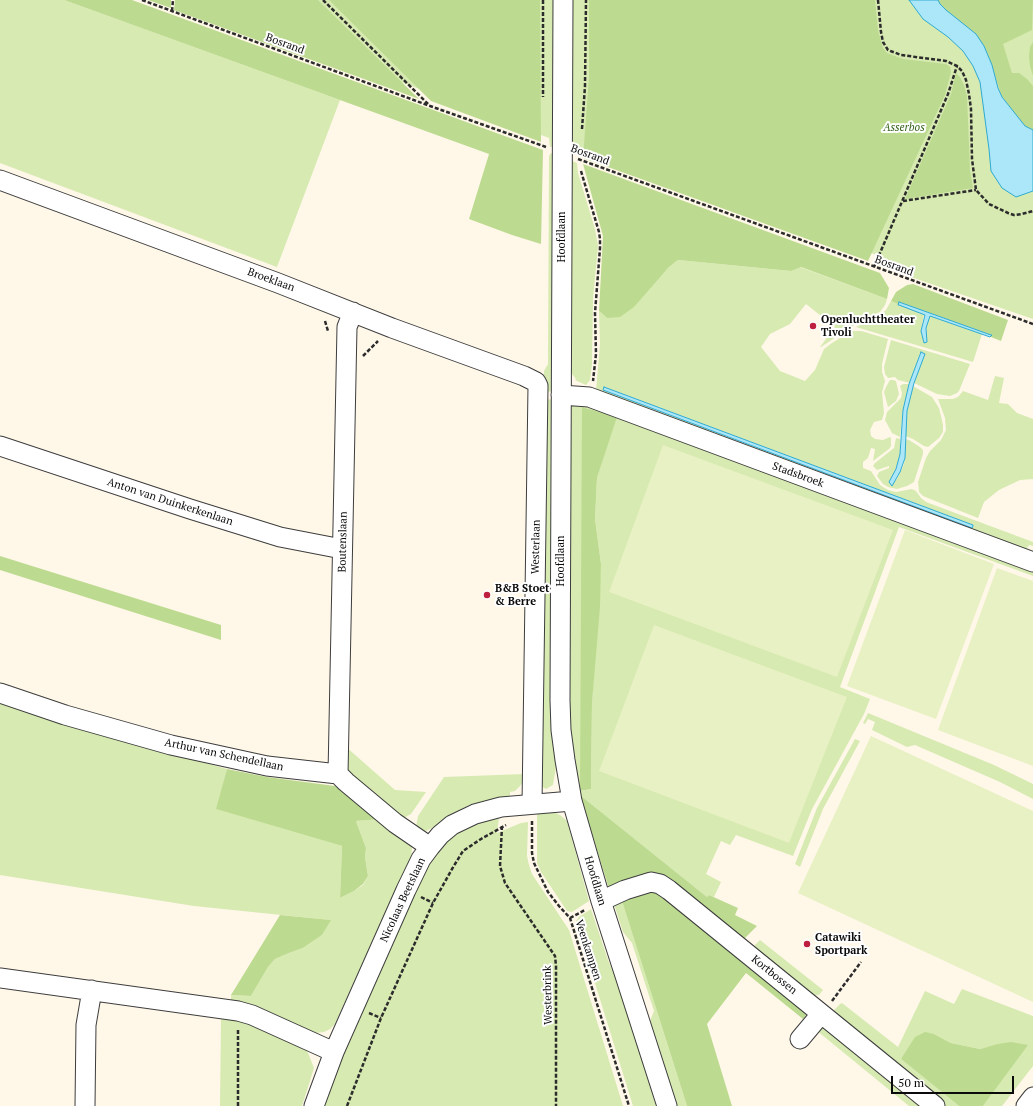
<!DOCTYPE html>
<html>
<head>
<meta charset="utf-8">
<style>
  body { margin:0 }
  #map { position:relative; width:1033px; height:1106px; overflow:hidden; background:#fff7e8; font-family:"PT Serif",serif }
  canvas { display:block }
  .scale { position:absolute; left:891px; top:1076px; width:123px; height:18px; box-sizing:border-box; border:2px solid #0a0a0a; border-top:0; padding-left:5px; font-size:12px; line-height:14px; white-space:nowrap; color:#0a0a0a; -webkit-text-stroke:3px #fff; paint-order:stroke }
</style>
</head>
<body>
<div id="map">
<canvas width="1033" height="1106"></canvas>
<div class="scale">50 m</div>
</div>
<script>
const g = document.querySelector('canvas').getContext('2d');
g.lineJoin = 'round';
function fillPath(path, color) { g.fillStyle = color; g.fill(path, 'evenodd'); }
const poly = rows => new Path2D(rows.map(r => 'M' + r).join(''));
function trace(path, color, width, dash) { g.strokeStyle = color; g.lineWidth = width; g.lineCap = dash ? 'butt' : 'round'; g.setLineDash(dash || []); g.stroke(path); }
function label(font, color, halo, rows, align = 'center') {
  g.font = font + ' "PT Serif",serif'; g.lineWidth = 4; g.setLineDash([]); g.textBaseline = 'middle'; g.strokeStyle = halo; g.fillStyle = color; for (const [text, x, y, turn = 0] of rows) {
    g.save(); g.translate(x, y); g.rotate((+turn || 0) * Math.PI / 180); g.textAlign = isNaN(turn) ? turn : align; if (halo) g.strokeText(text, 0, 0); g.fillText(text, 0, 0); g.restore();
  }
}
fillPath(poly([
  [0,0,64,0,340,100,277,267,0,163],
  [184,0,1033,0,1033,319,879,266,882,257,577,148,577,154,572,154,572,146,555,140,555,146,550,147,549,138],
  [551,153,555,154,552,391,547,392,544,388,544,371,548,364,549,156],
  [572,161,577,163,578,173,595,229,598,246,593,299,592,364,590,380,586,385,575,380,576,379,572,374,571,367],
  [678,260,791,271,800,267,887,299,885,305,880,312,860,321,821,347,820,347,835,327,806,304,790,324,770,334,761,347,780,371,805,381,815,370,824,349,832,343,851,331,861,331,888,339,882,364,882,372,885,381,882,392,884,413,882,420,874,422,870,430,871,436,875,439,883,440,890,437,891,438,891,446,889,449,873,461,875,449,871,448,868,458,863,462,863,468,871,471,880,485,888,490,896,492,912,489,916,491,921,498,926,502,1033,542,1033,546,1029,545,1027,548,1033,551,1033,558,596,391,600,344,599,311,607,318],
  [604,387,973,525,972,528,603,390],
  [891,301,924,314,921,331,922,336,927,335,926,328,930,316,982,334,973,362,856,327,880,315,886,310],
  [891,340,970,364,959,391,957,393,950,396,937,394,914,383,917,373,920,353,910,383,898,380,895,377,888,378,885,374,884,367],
  [995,376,1004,378,999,403,1008,404,1017,413,1033,419,1033,479,1020,480,999,490,984,502,978,518,923,496,919,492,918,482,926,458,930,451,941,440,946,430,945,418,938,399,953,399,958,397,963,391,988,400],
  [890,380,893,380,896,381,899,394,896,401,888,407,884,392,886,387],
  [903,384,909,384,903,410,900,437,892,433,885,420,887,412,901,398,902,393,900,386],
  [913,386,932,397,939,408,941,416,943,425,943,432,939,438,928,447,924,446,913,439,905,436,907,411],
  [549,399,553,401,552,729,556,767,553,785,546,789,541,786,547,400],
  [577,401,1033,567,1033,576,899,527,840,687,870,699,864,714,812,809,793,856,736,835,730,845,721,841,706,874,721,882,714,897,709,895,707,897,580,795,571,737,568,701,569,414,573,403],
  [583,407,616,418,597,478,595,519,601,564,592,703,591,789,581,791],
  [896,438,900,439,900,454,896,469,889,482,897,479,904,464,905,458,905,439,909,440,920,447,923,450,923,454,914,482,907,486,897,489,888,487,883,484,877,476,879,472,889,468,889,466,877,470,873,466,875,463,894,448],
  [0,701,100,734,227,769,217,809,342,846,340,898,354,891,363,885,368,876,365,857,366,848,356,821,381,819,410,841,412,848,411,857,335,1024,330,1029,324,1032,316,1033,308,1031,231,1003,231,995,251,996,268,967,275,959,289,953,303,948,322,935,330,920,194,906,0,875],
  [868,713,994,765,1033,784,1033,799,1000,782,915,745,907,747,872,730,875,722,868,719,865,724,863,723],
  [855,739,860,741,823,809,800,867,795,864,817,808],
  [345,746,395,790,426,792,411,814,402,819,361,785,347,769],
  [524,774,523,781,520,786,515,791,510,792,510,796,469,805,444,819,434,827,426,831,424,831,416,827,418,816,444,777],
  [553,812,560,815,567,821,589,901,572,912,567,911,541,872,537,863,537,813],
  [495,817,499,818,497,833,521,823,528,822,527,856,529,865,532,874,569,930,623,1106,322,1106,335,1070,419,882,439,846,468,825],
  [621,898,687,1106,677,1106,650,1021,654,1011,632,943,623,932,613,901],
  [591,909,608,960,621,990,656,1106,633,1106,577,925,576,921,579,917],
  [760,940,823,990,819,995,808,996,752,948],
  [962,989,1033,1016,1033,1066,1002,1106,983,1106,1027,1045,988,1047,980,1049,951,1043,934,1034,901,1059,959,1106,942,1106,836,1019,834,1010,840,1004,842,1003,898,1047,925,991,954,1004],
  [221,1018,247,1022,306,1048,314,1068,302,1106,220,1106],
  [823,1022,927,1106,909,1106,816,1030]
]), '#d7eab1');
fillPath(poly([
  [64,0,132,0,543,150,541,244,512,235,469,219,489,154],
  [148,0,171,0,171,8],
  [175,0,318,0,419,99,174,10],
  [329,0,540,0,541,142,431,101],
  [589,0,875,0,878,30,883,48,887,53,903,59,946,64,950,67,951,72,945,95,868,261,583,158,589,77],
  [938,0,1033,0,1032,30,1003,44,1012,73,1019,73,1027,79,1033,86,1033,130,1025,126,1002,97,988,54,976,34,946,10,940,4],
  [1033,42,1033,76,1030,66,1029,56,1030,47],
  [956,73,960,77,964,85,967,96,970,170,973,188,905,199,951,94],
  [583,164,880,273,889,288,887,299,801,267,791,271,678,260,668,268,634,307,620,317,607,318,599,311,603,236],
  [913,284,1008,320,1001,341,991,337,991,335,899,302,898,304,891,301,896,292,907,285],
  [582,407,617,417,597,478,595,519,601,564,600,607,592,703,591,789,580,791],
  [0,556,221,625,221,640,0,570],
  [227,769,267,777,335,786,381,819,356,821,366,848,365,857,368,876,363,884,354,891,340,898,342,846,216,809],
  [580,795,707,897,709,895,738,908,735,915,757,926,741,942,660,877,610,892],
  [655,887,809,1011,803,1019,746,973,707,1024,732,1106,687,1106,621,898],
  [280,915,331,920,322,935,303,948,289,953,275,959,268,967,251,996,231,995],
  [925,1032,934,1034,951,1043,980,1049,998,1044,1011,1042,1028,1045,983,1106,959,1106,901,1059,915,1037]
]), '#bddb90');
fillPath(poly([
  [663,445,893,530,837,677,609,592],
  [905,530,994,564,936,719,847,686],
  [997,568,1033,581,1033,766,938,730],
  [654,625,847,697,789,843,599,771],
  [871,736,1033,811,1033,1002,798,893]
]), '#e8f1c3');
const water = poly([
  [909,0,938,0,940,4,946,10,976,34,984,46,992,65,998,88,1002,97,1025,126,1033,130,1033,191,1016,197,1002,188,991,171,989,149,980,82,973,66,963,51,948,37,923,19,909,0],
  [899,302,991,335,992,335,990,337,930,316,926,328,927,342,924,343,921,331,925,315,899,305,898,305,899,302],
  [921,352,925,354,914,383,907,411,905,458,900,472,892,486,889,482,896,469,900,454,903,410,909,384,921,352],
  [604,387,973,525,973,526,972,528,603,390,604,387]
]);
fillPath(water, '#abe7f8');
trace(water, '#2faad1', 1);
const minor = poly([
  [563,0,560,700,561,730,565,760,572,801,601,901,667,1106],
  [0,180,278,283,392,328,524,376,536,382,538,386,532,804],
  [561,395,589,397,1033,562],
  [0,446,190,509,280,537,342,549],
  [0,693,65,715,171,745,267,766,338,774,346,782,395,823,430,847],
  [338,774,347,327,353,312],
  [601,901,625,890,651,882,660,884,669,890,935,1106],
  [0,978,238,1011,252,1015,334,1052],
  [800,1039,821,1014],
  [85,1106,86,1025,92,990],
  [314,1106,334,1052,406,890,421,859,430,847,440,835,452,825,475,814,501,807,572,801],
  [1026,1106,1033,1097]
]);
trace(minor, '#3d3d3d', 21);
trace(poly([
  [142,0,430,106,546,147],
  [323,0,428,104],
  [543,0,543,97],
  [878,0,881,32,883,42,888,50,901,55,946,61,957,66,962,71,966,80,969,94,971,109,972,159,976,190,989,204,1008,213,1014,215,1022,214,1033,211],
  [172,11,173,0],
  [582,129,585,86,586,0],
  [578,159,1033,324],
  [581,171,599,232,600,239,600,248,595,313,596,354,593,381],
  [903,201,976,190],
  [874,267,948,94,957,66],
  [325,321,328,331],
  [363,356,378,341],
  [532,821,532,853,534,863,548,892,559,906,570,918,629,1106],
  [502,826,500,866,505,883,555,956,556,966,556,1106],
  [421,897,433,903],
  [570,918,585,910],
  [832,1001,861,962],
  [369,1013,381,1018],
  [238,1106,238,1029],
  [347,1106,381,1018,433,903,452,869,463,851,481,839,506,825]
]), '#2c2c2c', 2.5, [4, 2]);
trace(minor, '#fff', 19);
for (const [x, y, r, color] of [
  [813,326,4,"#be1f3f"],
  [487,595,4,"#be1f3f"],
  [807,944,4,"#be1f3f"]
]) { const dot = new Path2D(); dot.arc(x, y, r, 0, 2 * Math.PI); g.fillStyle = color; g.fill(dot); trace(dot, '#fff', 1.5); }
label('11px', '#0a0a0a', '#fff', [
  ["Bosrand",285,44,20],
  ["Bosrand",590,155,20],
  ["Hoofdlaan",562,237,-90],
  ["Bosrand",894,266,20],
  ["Broeklaan",271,280,20],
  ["Stadsbroek",798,475,20],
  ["Anton van Duinkerkenlaan",170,502,18],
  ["Boutenslaan",343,542,-89],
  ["Westerlaan",536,547,-89],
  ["Hoofdlaan",561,561,-90],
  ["Arthur van Schendellaan",224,755,12],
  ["Hoofdlaan",595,881,73],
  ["Nicolaas Beetslaan",403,900,-65],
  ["Veenkampen",588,950,72],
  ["Kortbossen",774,975,39],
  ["Westerbrink",548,995,-91]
]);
label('italic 11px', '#34631a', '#fff', [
  ["Asserbos",904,128]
]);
label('bold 11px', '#0a0a0a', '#fff', [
  ["Openluchttheater",821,320],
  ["Tivoli",821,333],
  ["B&B Stoet",495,589],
  ["& Berre",495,602],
  ["Catawiki",815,938],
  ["Sportpark",815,951]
], 'left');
</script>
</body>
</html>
